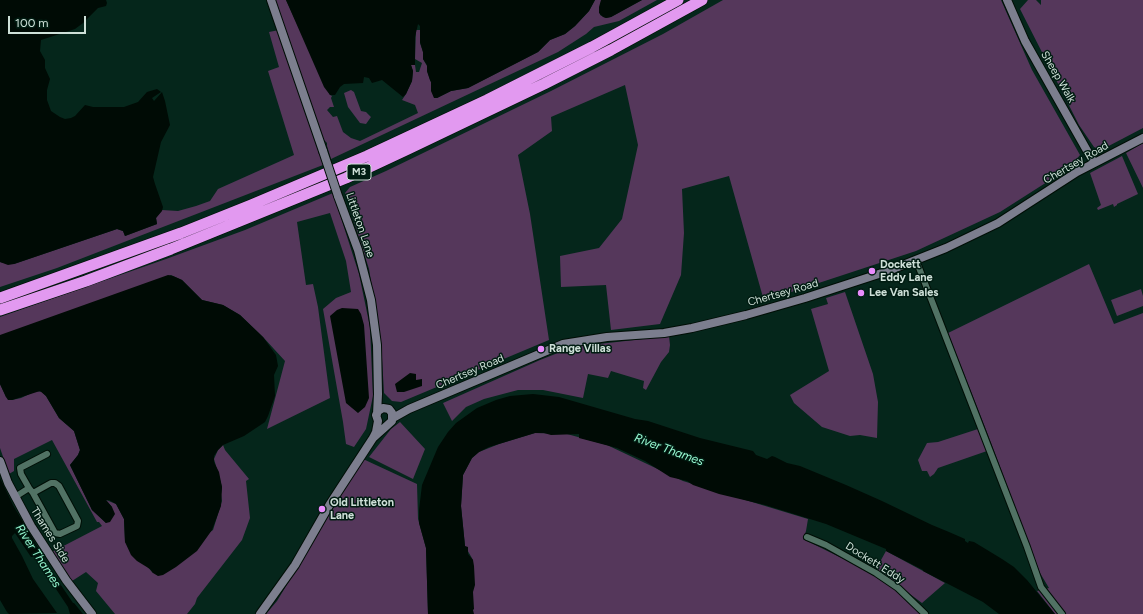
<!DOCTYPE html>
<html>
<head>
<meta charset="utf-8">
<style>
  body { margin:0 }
  #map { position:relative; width:1143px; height:614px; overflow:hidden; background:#05261b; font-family:Figtree,sans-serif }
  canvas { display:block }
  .scale { position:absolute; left:8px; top:16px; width:78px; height:18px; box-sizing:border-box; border:2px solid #cee0d8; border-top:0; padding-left:5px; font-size:12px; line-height:14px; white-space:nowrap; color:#cee0d8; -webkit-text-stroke:3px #001c12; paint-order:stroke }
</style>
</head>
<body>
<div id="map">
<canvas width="1143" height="614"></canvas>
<div class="scale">100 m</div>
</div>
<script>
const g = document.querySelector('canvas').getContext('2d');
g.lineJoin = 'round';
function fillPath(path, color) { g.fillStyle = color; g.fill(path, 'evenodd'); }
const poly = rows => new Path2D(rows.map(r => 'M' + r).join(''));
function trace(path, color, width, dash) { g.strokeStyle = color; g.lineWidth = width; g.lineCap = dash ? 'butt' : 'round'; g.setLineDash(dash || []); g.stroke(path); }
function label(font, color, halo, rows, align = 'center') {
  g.font = font + ' Figtree,sans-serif'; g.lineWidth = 3; g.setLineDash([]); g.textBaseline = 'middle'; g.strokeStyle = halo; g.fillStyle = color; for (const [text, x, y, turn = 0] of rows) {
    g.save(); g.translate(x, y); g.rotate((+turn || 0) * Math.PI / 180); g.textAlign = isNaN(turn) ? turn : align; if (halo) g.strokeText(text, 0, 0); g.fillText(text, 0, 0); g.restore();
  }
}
fillPath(poly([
  [274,0,286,0,330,95,332,96,331,98,334,107,330,107,327,110,333,117,337,116,343,132,351,138,360,141,418,113,415,105,402,100,406,94,412,81,413,71,411,65,415,65,416,72,419,72,422,63,415,59,416,30,420,30,420,43,423,52,423,59,427,66,427,71,430,80,431,82,434,97,437,98,451,91,468,88,538,52,550,40,565,34,575,26,589,11,595,0,601,0,600,15,606,18,611,17,642,0,657,0,619,21,594,27,586,34,558,52,331,159,327,146,327,143,323,139],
  [723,0,1001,0,1032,70,1080,155,1069,168,1000,212,916,251,764,301,729,176,682,189,684,233,681,275,660,324,611,330,606,285,561,287,560,256,599,248,622,219,638,145,625,85,551,117,552,131,518,155,530,214,549,340,401,402,392,401,384,393,381,341,369,269,345,193,350,187,386,171,551,91,663,34],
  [1028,0,1036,0,1041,5,1041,0,1143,0,1143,128,1101,150,1094,147,1079,125,1020,9],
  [279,30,323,165,57,268,0,287,0,262,8,264,14,264,117,229,123,231,125,236,157,224,156,218,162,210,178,211,196,206,210,201,218,189,294,155,268,71,279,67,269,32],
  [351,90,354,92,361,111,366,112,371,117,366,124,360,123,348,107,344,93],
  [1143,143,1143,188,1126,153],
  [1122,156,1138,194,1117,204,1117,205,1114,207,1113,204,1098,210,1097,208,1101,205,1090,173],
  [333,193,359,274,370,327,373,396,366,429,354,447,346,444,343,422,323,309,336,298,351,292,346,261,330,213,297,222,306,285,313,284,318,307,330,398,267,429,285,361,263,337,240,315,223,305,202,300,182,280,173,276,171,275,0,336,0,317,166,259,245,230],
  [1089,264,1114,324,1143,313,1143,614,1055,614,1037,591,1049,588,1040,573,988,435,948,333],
  [1141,289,1143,296,1143,306,1117,316,1111,300],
  [845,292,873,374,878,402,877,438,860,435,850,436,822,427,794,403,790,395,829,371,811,309,828,304,826,298],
  [669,336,670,345,669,352,661,362,646,390,643,388,644,381,611,371,608,378,588,374,583,398,543,390,518,390,484,399,466,407,452,421,443,403,540,360,573,347],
  [0,384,6,397,12,400,21,398,36,391,42,392,46,396,59,418,74,431,80,450,78,455,70,465,92,510,106,523,112,507,106,500,116,504,124,519,125,542,153,573,213,530,222,501,221,494,222,487,214,459,218,450,223,445,225,450,249,479,246,481,250,518,242,540,197,598,195,604,187,614,115,614,96,591,98,583,86,572,72,581,50,553,102,526,99,522,97,522,52,440,14,459,14,471,9,474,0,448],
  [400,422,425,449,413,479,369,457,391,429],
  [978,429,987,451,938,468,934,474,930,477,927,471,922,471,918,460,927,443,938,442],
  [535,433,567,434,607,445,683,481,808,519,806,531,803,539,862,568,899,592,923,614,472,614,473,560,465,546,461,506,463,475,472,458,479,452,499,444],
  [363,459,417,484,418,519,426,548,428,614,266,614,277,601],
  [886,551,923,571,945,583,922,603,876,569]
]), '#55375b');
fillPath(poly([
  [0,0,106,0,107,3,106,6,98,8,83,23,75,29,41,40,40,51,45,60,45,68,50,79,47,90,47,100,51,111,60,117,65,119,71,118,75,116,85,105,93,107,124,107,138,102,147,92,157,89,161,92,152,98,154,101,162,92,165,101,170,125,161,142,153,177,155,184,163,207,162,211,156,218,157,224,125,236,123,231,117,229,14,264,8,265,0,262],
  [286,0,595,0,589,11,575,26,565,34,550,40,538,52,468,88,451,91,437,98,434,98,431,91,431,82,430,80,427,71,427,65,423,59,423,52,420,42,420,26,418,24,415,37,415,65,411,65,413,71,412,81,406,94,403,97,382,80,372,83,369,78,364,77,363,83,344,84,340,87,335,95,330,95,324,87],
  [601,0,642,0,611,17,606,18,603,17,599,13,599,7],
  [168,275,173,276,182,280,202,300,223,305,240,315,263,337,276,355,278,366,274,375,275,396,268,416,265,422,244,436,223,445,218,450,214,456,214,462,219,472,222,487,221,506,212,530,197,551,176,567,163,575,158,576,153,573,150,569,137,561,131,555,125,542,124,519,116,504,109,500,106,500,112,507,115,514,110,522,106,523,92,510,70,465,78,455,80,450,74,431,59,418,46,396,40,391,12,400,8,400,6,397,0,384,0,335],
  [342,308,358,309,361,314,364,325,369,398,365,407,358,413,346,403,330,316,337,310],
  [410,373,416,374,416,380,422,379,422,386,404,392,397,392,395,384],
  [533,394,559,397,635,419,648,421,700,438,753,451,756,455,767,459,772,456,775,457,787,463,800,466,846,485,882,501,932,525,949,532,965,539,965,541,968,543,969,541,974,542,1002,559,1014,567,1027,580,1055,614,999,614,983,602,923,571,923,570,886,551,886,549,826,524,765,505,719,494,693,485,687,481,670,477,645,461,617,448,579,438,579,434,551,435,544,433,535,433,489,447,479,452,472,458,463,475,461,506,465,546,468,547,468,554,473,560,474,566,475,585,473,592,474,609,473,610,474,614,428,614,426,548,419,523,419,510,422,485,438,447,448,432,456,423,477,408,496,400,510,396],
  [0,478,13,505,40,551,40,554,73,603,74,603,83,614,70,614,68,607,38,562,34,557,31,557,15,533,12,536,12,538,22,556,33,579,57,613,9,614,7,612,0,600]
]), '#000b05');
const street = poly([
  [916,260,1027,547,1041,587,1062,614],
  [29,488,21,474,20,468,47,454],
  [15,497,29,488,33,493,55,533,60,534,77,526,78,521,59,486,55,483,51,483,33,493],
  [807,537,826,545,876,573,898,588,925,614]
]);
const secondary = poly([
  [271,0,323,151],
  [1007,0,1025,41,1094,163],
  [338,196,358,250,371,300,377,345,378,394,377,414],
  [393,418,409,409,563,344,607,337,664,333,692,328,746,315,805,298,888,271,946,248,998,223,1077,172,1143,138],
  [0,461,8,483,31,526,66,580,92,614],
  [260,614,295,565,330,504,373,438,376,432,378,421,376,415,378,411,383,408,389,409,392,413,392,421,373,438]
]);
const highway = poly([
  [0,298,181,233,251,205,367,156,487,100,592,47,678,0],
  [0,310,86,281,171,249,346,178,408,149,544,84,611,50,702,0]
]);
trace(street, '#000e06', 8);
trace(secondary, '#000e06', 10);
trace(highway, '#000e06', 12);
trace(street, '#517264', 6);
trace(secondary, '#7c7e8e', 8);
trace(highway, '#e299f0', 11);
const secondaryBridge = poly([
  [323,151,338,196]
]);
trace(secondaryBridge, '#000e06', 10, []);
trace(secondaryBridge, '#7c7e8e', 8);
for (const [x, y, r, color] of [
  [872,271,4,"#ea8dfd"],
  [861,293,4,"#ea8dfd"],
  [541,349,4,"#ea8dfd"],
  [322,509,4,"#ea8dfd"]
]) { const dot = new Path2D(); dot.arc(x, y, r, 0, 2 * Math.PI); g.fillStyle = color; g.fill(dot); trace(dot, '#001c12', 1.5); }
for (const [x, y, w] of [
  [359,172,24]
]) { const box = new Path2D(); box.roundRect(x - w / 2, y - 8, w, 16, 3); g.fillStyle = '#001c12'; g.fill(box); trace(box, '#cee0d8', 1); }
label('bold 10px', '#cee0d8', null, [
  ["M3",359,172]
]);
label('11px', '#cee0d8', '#001c12', [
  ["Sheep Walk",1058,77,60],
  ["Chertsey Road",1076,163,-30],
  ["Littleton Lane",360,225,71],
  ["Chertsey Road",783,293,-16],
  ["Chertsey Road",470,372,-23],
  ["Thames Side",50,535,58],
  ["Dockett Eddy",875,563,32]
]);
label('bold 11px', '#cee0d8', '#001c12', [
  ["Dockett",880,265],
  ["Eddy Lane",880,278],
  ["Lee Van Sales",869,293],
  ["Range Villas",549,349],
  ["Old Littleton",330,503],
  ["Lane",330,516]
], 'left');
label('italic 12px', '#99fbd4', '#001c12', [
  ["River Thames",669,450,20],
  ["River Thames",38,556,57]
]);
</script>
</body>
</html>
